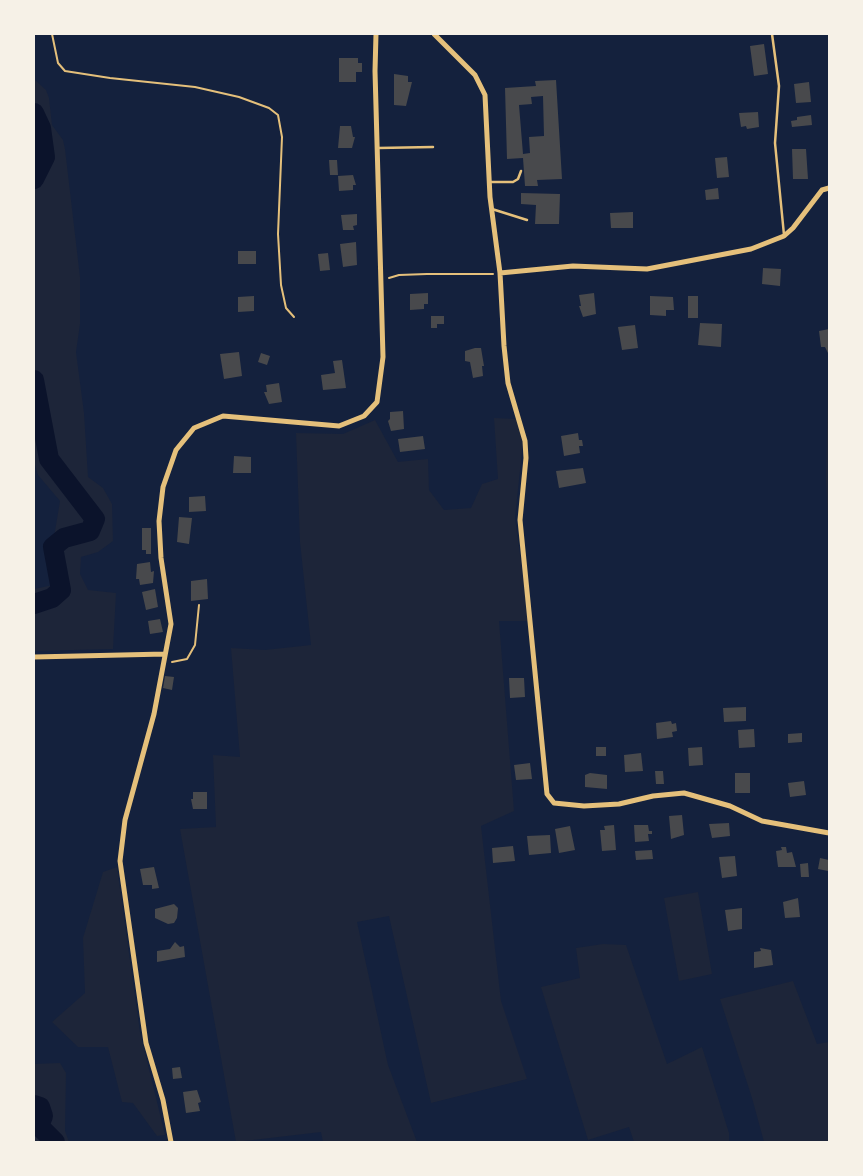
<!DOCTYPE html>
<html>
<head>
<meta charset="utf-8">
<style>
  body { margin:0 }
  #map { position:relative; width:863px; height:1176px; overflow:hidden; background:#14213d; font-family:"Source Sans 3",sans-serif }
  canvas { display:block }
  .frame { position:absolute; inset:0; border:35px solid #f6f1e7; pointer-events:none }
</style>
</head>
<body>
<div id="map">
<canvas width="863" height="1176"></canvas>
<div class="frame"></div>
</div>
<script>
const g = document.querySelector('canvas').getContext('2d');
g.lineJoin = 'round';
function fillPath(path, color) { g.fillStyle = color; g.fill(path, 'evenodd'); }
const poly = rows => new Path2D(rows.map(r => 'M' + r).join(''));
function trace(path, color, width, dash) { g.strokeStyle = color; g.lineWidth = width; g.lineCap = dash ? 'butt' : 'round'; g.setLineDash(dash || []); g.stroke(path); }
fillPath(poly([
  [34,79,46,90,49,98,52,125,63,140,65,149,80,277,80,324,76,352,84,413,88,477,103,488,112,504,113,541,98,552,81,557,80,574,88,590,116,593,113,649,34,651,34,589,53,585,52,549,60,501,38,475,34,462],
  [828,380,829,380,829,543,826,479],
  [494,418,516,419,523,442,515,518,529,621,499,621,514,811,481,826,501,1001,527,1079,431,1103,389,916,357,922,388,1065,417,1142,323,1142,321,1132,236,1142,180,829,216,827,213,755,240,757,231,648,265,650,311,645,300,542,296,433,343,434,375,420,398,462,428,459,429,490,444,510,471,508,482,484,498,479],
  [117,867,140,1032,165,1135,157,1136,133,1103,122,1102,108,1047,78,1047,52,1022,85,993,83,938,103,872],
  [698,892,712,974,679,981,664,898],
  [603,944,626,945,667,1064,702,1047,729,1133,729,1142,634,1142,629,1127,588,1140,541,987,580,978,576,948],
  [793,981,817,1044,829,1042,829,1142,764,1142,752,1098,720,999],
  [60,1063,66,1073,65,1131,69,1142,34,1142,34,1064]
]), '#1d2539');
trace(poly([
  [34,113,41,128,45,157,34,179],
  [34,380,49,459,95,519,90,531,64,538,53,547,61,590,52,598,34,604],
  [34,1105,40,1107,43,1116,39,1126,55,1142]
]), '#0b132b', 20);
fillPath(poly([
  [764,44,768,74,754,76,750,46],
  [339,58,358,58,358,63,362,63,362,72,356,72,356,82,339,82],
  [394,74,408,76,408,82,412,82,406,106,394,105],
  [556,80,562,179,537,180,538,186,525,186,523,158,507,159,505,88,536,86,535,81],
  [543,96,544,136,529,137,530,153,523,154,519,105,532,104,531,97],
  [809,82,811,102,796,103,794,84],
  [758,112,759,127,747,129,746,126,741,127,739,113],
  [811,115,812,125,792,127,791,121,797,120,797,117],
  [340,126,351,126,353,137,355,137,352,148,338,148],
  [792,149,806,149,808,179,793,179],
  [727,157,729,177,717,178,715,158],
  [329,160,337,160,338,175,330,175],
  [353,175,356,185,353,185,353,190,339,191,338,176],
  [718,188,719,199,706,200,705,190],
  [521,193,560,194,559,224,535,224,536,205,521,204],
  [633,212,633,228,611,228,610,213],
  [357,214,357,225,353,226,354,230,343,230,341,215],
  [356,242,357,265,343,267,340,244],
  [238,251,256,251,256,264,238,264],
  [328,253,330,270,320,271,318,254],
  [763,268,781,269,780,286,762,284],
  [428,293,428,304,424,304,424,309,410,310,410,294],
  [594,293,596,314,583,317,579,306,581,306,579,295],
  [254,296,254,311,238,312,238,297],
  [650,296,673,297,674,310,666,310,666,316,650,315],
  [688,296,698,296,698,318,688,318],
  [431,316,444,316,444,324,437,324,437,328,431,328],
  [700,323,722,324,721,347,698,345],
  [635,325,638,348,622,350,618,327],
  [829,329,829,355,825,347,821,347,819,331],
  [475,348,481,348,484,366,482,366,483,376,473,378,470,362,465,361,465,351],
  [239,352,242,376,224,379,220,354],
  [261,353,270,356,267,365,258,362],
  [342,360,346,388,323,390,321,375,335,373,333,361],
  [279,383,282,402,269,404,264,392,267,392,266,385],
  [403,411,404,429,391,431,388,421,390,419,390,412],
  [578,433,579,440,582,440,583,446,579,446,580,453,564,456,561,436],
  [423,436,425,449,400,452,398,439],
  [234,456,251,457,251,473,233,473],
  [583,468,586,483,559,488,556,471],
  [205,496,206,511,189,512,189,497],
  [179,517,192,518,189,544,177,542],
  [142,528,151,528,151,554,146,554,146,550,142,550],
  [150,562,151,572,154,571,153,583,140,585,139,579,136,579,137,564],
  [207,579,208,599,191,601,191,581],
  [155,589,158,607,146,610,142,592],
  [160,619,163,632,150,634,148,621],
  [165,676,174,677,172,690,163,688],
  [509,678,524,678,525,697,510,698],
  [746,707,746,721,724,722,723,708],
  [671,721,672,724,676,723,677,731,672,732,673,737,657,739,656,723],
  [754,729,755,747,739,748,738,730],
  [802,733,802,742,788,743,788,734],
  [596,747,606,747,606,756,596,756],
  [702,747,703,765,689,766,688,748],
  [641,753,643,771,625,772,624,755],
  [530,763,532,779,516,780,514,765],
  [655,771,663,771,664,784,656,784],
  [590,773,607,775,607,789,585,787,585,775],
  [735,773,750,773,750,793,735,793],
  [804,781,806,795,790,797,788,783],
  [193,792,207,792,207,809,193,809,191,799,193,799],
  [682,815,684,835,671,839,669,816],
  [729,823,730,836,712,838,709,824],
  [614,825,616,850,602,851,600,830,605,830,604,826],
  [634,825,648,825,649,831,652,831,652,834,648,834,649,841,635,842],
  [570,826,575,850,559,853,555,829],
  [550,835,551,853,529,855,527,836],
  [513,846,515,861,493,863,492,848],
  [781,847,786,847,787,853,792,852,796,867,778,867,776,851,782,850],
  [652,850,653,859,636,860,635,851],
  [735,856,737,876,722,878,719,857],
  [820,858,829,860,828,871,818,869],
  [808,863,809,877,801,877,800,864],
  [154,867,159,888,152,889,152,885,143,885,140,869],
  [798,898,800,917,785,918,783,902],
  [174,904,178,908,177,918,174,923,168,924,155,918,155,909],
  [742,908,742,929,728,931,725,910],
  [175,942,180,947,184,946,185,957,157,962,157,951,170,949],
  [760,948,771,950,773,965,754,968,754,952,761,951],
  [180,1067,182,1078,173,1079,172,1068],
  [197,1090,201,1102,198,1103,200,1111,186,1113,183,1092]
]), '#48494c');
trace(poly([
  [52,34,58,63,65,71,110,78,195,87,239,97,269,108,278,115,282,137,278,234,281,285,286,308,294,317],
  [389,278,399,275,427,274,493,274],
  [172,662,187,659,195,645,199,605]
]), '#e5c07b', 2);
trace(poly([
  [772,34,779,86,775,143,784,235],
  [378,148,433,147],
  [491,182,513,182,518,179,521,171],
  [492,209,527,220]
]), '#e5c07b', 2.5);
trace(poly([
  [434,34,475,75,485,95,490,197,500,273,504,346,508,383,525,441,526,458,520,520,547,794,554,803,584,806,619,804,653,796,684,793,730,806,762,821,829,833],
  [500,273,573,266,647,269,751,249,784,236,793,228,822,190,829,188],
  [34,657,165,654],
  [171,1142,163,1100,146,1043,120,861,125,820,154,714,171,624,161,558,159,521,163,487,176,450,194,428,223,416,339,426,364,416,377,402,383,357,375,71,376,34]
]), '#e5c07b', 5);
</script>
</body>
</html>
